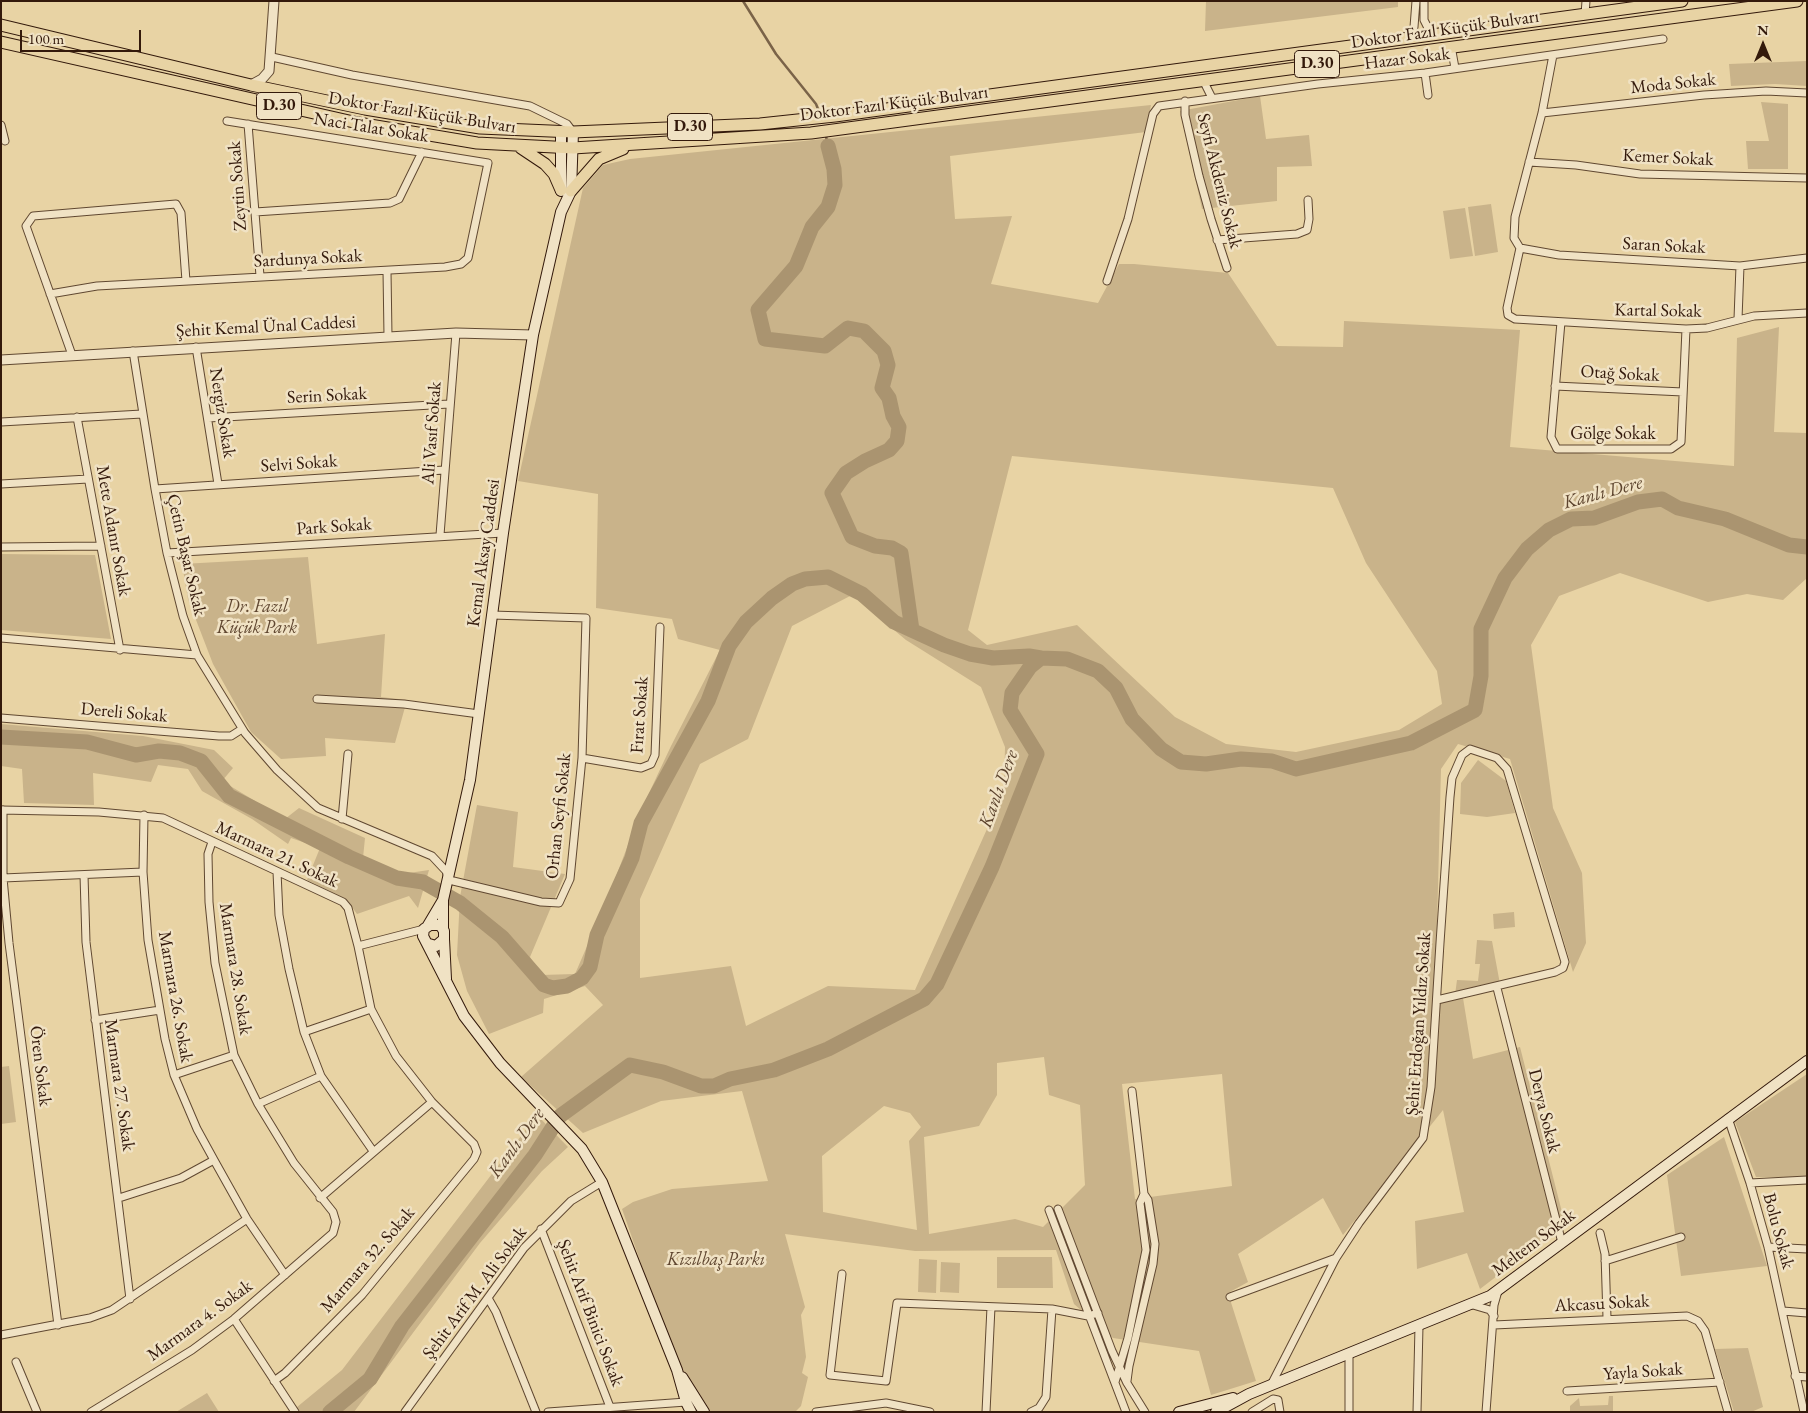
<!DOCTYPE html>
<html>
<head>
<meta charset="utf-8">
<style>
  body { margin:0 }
  #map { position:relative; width:1808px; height:1413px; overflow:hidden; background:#e8d3a4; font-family:"EB Garamond",serif }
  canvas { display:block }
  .frame { position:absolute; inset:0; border:2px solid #33190b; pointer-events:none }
  .north { position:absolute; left:1738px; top:20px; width:50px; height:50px; -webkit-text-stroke:4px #f0e2c4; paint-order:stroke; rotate:0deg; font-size:14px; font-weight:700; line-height:20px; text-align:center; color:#33190b }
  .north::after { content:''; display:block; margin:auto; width:18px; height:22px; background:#33190b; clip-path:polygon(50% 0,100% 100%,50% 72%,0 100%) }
  .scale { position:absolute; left:20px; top:30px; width:121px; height:22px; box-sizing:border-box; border:2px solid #33190b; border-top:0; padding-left:6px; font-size:15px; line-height:18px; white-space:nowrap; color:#33190b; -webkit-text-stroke:4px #f0e2c4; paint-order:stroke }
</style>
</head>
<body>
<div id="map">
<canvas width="1808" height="1413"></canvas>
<div class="frame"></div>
<div class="north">N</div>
<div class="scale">100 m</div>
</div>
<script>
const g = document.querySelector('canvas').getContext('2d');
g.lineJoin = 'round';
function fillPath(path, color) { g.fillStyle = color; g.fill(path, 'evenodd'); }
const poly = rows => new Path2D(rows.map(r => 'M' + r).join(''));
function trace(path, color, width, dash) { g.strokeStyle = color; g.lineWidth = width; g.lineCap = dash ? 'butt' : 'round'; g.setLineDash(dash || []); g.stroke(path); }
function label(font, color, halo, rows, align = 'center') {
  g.font = font + ' "EB Garamond",serif'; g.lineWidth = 5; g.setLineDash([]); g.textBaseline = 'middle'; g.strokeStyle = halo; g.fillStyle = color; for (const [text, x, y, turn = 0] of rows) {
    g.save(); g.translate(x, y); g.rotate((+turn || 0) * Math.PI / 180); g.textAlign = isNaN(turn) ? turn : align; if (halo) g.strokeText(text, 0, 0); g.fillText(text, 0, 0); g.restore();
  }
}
fillPath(poly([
  [1206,1,1398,1,1398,7,1205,31],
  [1807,61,1807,86,1775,84,1731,86,1729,64],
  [1260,96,1266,139,1309,135,1312,166,1277,167,1277,201,1202,209,1180,111],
  [1761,102,1788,104,1788,169,1748,169,1746,141,1769,141],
  [1151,105,1146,132,950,156,955,219,1012,216,991,284,1098,303,1119,264,1134,264,1228,273,1277,346,1343,347,1344,321,1520,330,1510,447,1734,466,1737,338,1779,327,1774,432,1807,433,1807,578,1783,600,1747,594,1708,602,1620,573,1559,596,1531,645,1553,808,1582,873,1586,943,1573,972,1510,759,1458,744,1441,769,1435,1004,1463,998,1473,1059,1520,1047,1565,1224,1480,1289,1467,1253,1417,1269,1415,1221,1464,1212,1443,1110,1343,1235,1323,1198,1238,1254,1248,1282,1228,1293,1256,1381,1211,1395,1199,1351,1113,1338,1074,1304,1056,1250,915,1251,785,1234,805,1307,801,1315,806,1357,802,1373,808,1377,801,1406,795,1412,703,1412,682,1370,652,1295,622,1209,633,1202,672,1189,768,1181,742,1091,661,1101,583,1133,521,1077,603,1005,585,986,544,999,543,1013,489,1034,467,991,457,955,460,897,477,805,518,812,513,867,565,874,530,957,541,975,575,974,607,900,642,808,671,746,720,650,678,639,672,619,596,608,598,494,518,481,583,188,603,165,630,159],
  [1012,456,1333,488,1366,563,1437,671,1442,704,1399,730,1296,752,1226,744,1175,717,1077,625,987,645,968,630],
  [852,595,906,640,981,687,1005,747,1004,791,915,990,828,986,746,1026,731,966,640,978,640,899,700,764,748,739,792,626],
  [1044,1057,1049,1095,1080,1105,1085,1185,1043,1227,1015,1219,929,1234,924,1137,979,1126,997,1095,997,1063],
  [1222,1074,1232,1186,1135,1199,1122,1084],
  [884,1106,910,1113,921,1127,909,1141,917,1230,823,1212,822,1156],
  [1491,204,1498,252,1475,256,1468,207],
  [1465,208,1473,256,1450,259,1443,211],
  [1,554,95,555,111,639,1,630],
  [308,557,317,644,385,634,381,697,407,700,395,743,325,738,326,756,281,759,251,732,213,664,188,599,182,564],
  [1,724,143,736,214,750,233,768,222,781,285,819,299,808,365,838,363,858,402,874,429,870,418,908,409,896,357,914,346,899,307,880,320,848,291,838,288,844,252,819,202,791,188,769,158,765,151,782,93,773,94,805,24,803,22,769,1,766],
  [1478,760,1506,781,1515,813,1487,817,1460,814,1461,783],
  [1514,912,1515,927,1494,929,1493,914],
  [1477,940,1492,941,1500,984,1455,995,1457,980,1478,981,1480,964,1475,964],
  [9,1066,16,1122,1,1124,1,1067],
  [1807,1074,1807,1177,1756,1177,1735,1122],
  [537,1115,568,1147,542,1171,480,1243,354,1412,291,1412,342,1370],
  [1724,1137,1767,1266,1681,1276,1667,1175],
  [997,1257,1052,1257,1053,1288,997,1288],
  [919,1259,937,1260,936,1293,918,1292],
  [941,1262,960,1263,959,1293,940,1292],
  [1748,1348,1763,1407,1751,1412,1734,1412,1715,1349],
  [207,1393,219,1412,176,1412],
  [1609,1396,1613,1396,1613,1412,1570,1412,1570,1406,1579,1398,1580,1406,1608,1405]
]), '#c9b38a');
trace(poly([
  [743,1,776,54,816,104,820,114],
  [826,136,828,146]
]), '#7a6348', 2.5);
trace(poly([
  [828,146,834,169,835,185,828,207,812,227,796,266,758,310,765,339,825,346,848,328,864,331,884,351,888,365,882,388,889,398,893,416,899,427,897,441,889,450,865,461,846,473,832,493,852,537,875,546,892,548,901,553,912,630],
  [1,737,87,742,136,755,159,751,180,753,201,761,229,796,349,857,397,878,423,882,460,903,502,937,544,985,553,988,567,986,582,978,590,967,597,935,632,858,641,823,708,701,729,646,746,622,772,598,792,584,805,579,828,577,862,594,894,622,944,645,970,654,993,658,1029,656,1041,658],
  [330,1412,370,1379,402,1326,535,1155,560,1116,630,1065,663,1072,701,1086,714,1086,730,1079,774,1070,828,1049,924,999,937,984,992,867,1037,754,1010,710,1012,693,1030,667,1041,658,1067,659,1098,671,1116,688,1132,719,1161,749,1181,762,1206,764,1241,759,1272,761,1296,769,1411,743,1475,710,1481,676,1481,629,1505,578,1527,549,1549,530,1571,519,1594,518,1638,502,1662,499,1678,508,1725,519,1789,545,1807,547]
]), '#aa9470', 15);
const minor = poly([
  [1424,1,1424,20,1428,28,1436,34],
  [1585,14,1586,1],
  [1410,37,1414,27,1416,1],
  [1451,46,1455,68],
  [272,57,352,75,530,106,567,124,573,132],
  [1425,73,1428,95],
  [1203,80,1212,98],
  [1185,101,1185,115,1199,176,1211,219,1227,268],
  [1542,113,1704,95,1766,91,1807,93],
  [248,124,260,276],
  [1,125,5,141],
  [1529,162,1576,165,1640,174,1807,178],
  [255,212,390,203,399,199,422,152],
  [1217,240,1297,234,1307,230,1309,219,1308,200],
  [1520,248,1507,308,1508,315,1515,319,1686,329,1707,328,1754,316,1807,313],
  [1520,248,1559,255,1740,266,1807,258],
  [1520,248,1514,238,1515,217,1542,113,1553,55],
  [387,271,388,336],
  [1107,281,1128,219,1153,114,1159,106,1318,84,1425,73,1663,39],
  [50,294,97,286,445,267,461,264,468,258,488,163,227,121],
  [1738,319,1740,266],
  [1561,322,1551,437,1557,449,1671,449,1681,442,1686,329],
  [196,347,218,484],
  [133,351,155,489,167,553,183,616,197,655,245,733,277,770,318,808,432,856,446,871,449,880,541,902,559,903,570,879,582,758,586,618,492,615],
  [72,355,26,226,33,216,176,204,181,213,186,281],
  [1555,386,1683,392],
  [77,417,120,650],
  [208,418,449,404],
  [1,422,142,414],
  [1,484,88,479],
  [155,489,444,470],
  [440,535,456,333],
  [1,547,101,546],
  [167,553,503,533],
  [1,638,197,655],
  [317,699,404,704,479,714],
  [1,718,219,736,231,736,242,729],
  [582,758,641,768,651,764,655,755,660,627],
  [1,810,99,812,163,818,343,902,348,908,358,946,371,1009,396,1056,432,1102,474,1144,477,1152,474,1159,362,1295,285,1373,274,1381],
  [3,810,3,878,9,943,58,1325],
  [144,815,143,872,148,940,165,1039,174,1075,197,1129,214,1160,247,1219,285,1275],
  [342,819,348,754],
  [277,872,279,915,289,969,304,1032,321,1076,373,1151],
  [84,875,86,942,130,1299],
  [3,878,143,872],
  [358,946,424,929],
  [1497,988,1562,1243],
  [95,1020,160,1010],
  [304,1032,371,1009],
  [174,1075,234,1055],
  [258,1104,321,1076],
  [1728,1118,1750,1183,1768,1247,1804,1412],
  [1750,1183,1807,1180],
  [119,1198,181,1178,214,1160],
  [320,1198,432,1102],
  [1058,1209,1112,1351,1127,1383,1145,1412],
  [1049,1210,1126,1412],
  [541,1229,610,1407],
  [1600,1233,1605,1254,1607,1318],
  [1768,1247,1807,1249],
  [1605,1261,1681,1237],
  [842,1274,830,1375,886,1381,897,1303,1052,1309,1088,1316,1098,1313],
  [1230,1297,1336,1258],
  [488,1298,496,1312,536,1412],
  [1473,1305,1490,1310,1494,1316],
  [1783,1311,1807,1313],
  [234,1319,295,1412],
  [1494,1325,1687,1316,1698,1321,1705,1331,1728,1412],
  [1,1335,90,1318,112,1310,247,1219],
  [16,1362,37,1412],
  [1795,1376,1807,1377],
  [1127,1381,1129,1366,1153,1264,1155,1244,1148,1200,1144,1194],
  [1115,1382,1128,1338,1146,1250,1140,1203,1144,1194,1132,1091],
  [1271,1385,1336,1258,1359,1223,1423,1138,1431,1087,1440,943,1450,797,1452,778,1462,755,1470,749,1497,758,1507,769,1565,962,1563,968,1555,972,1437,1000],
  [1567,1391,1720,1382],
  [91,1412,192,1350,234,1319,333,1233,336,1222,333,1212,294,1163,258,1104,234,1055,215,963,209,902,208,854,212,842],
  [405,1412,524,1248,571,1201,602,1182],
  [548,1412,686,1402],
  [816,1412,886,1403,930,1412],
  [986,1412,991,1307],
  [1031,1412,1039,1408,1046,1397,1052,1309],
  [1252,1412,1273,1399,1278,1400,1280,1412],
  [1349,1412,1349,1354],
  [1417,1412,1419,1326],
  [1486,1412,1494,1305,1498,1291]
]);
const tertiary = poly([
  [251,85,262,79,269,71,274,1],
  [1,360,456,333,533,335]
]);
const secondary = poly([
  [561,191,561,132],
  [427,927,443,900],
  [443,928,443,900,470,780,503,533,533,335,561,212,571,191,573,132],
  [444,939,446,979],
  [429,944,436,946,444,939,444,931,440,925,430,925,424,929,423,936,464,1016,500,1063,582,1149,602,1182,677,1370,686,1402,691,1412],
  [682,1377,704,1412],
  [1179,1412,1233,1398],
  [1216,1412,1249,1394,1490,1296,1807,1061]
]);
const trunk = poly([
  [1,25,251,85,365,109,480,128,573,132,760,124,835,116,1682,1],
  [1,42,358,123,477,143,573,148,811,133,1797,1],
  [521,148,545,164,554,174,561,190],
  [571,191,599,159,623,149]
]);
trace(minor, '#604831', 9);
trace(tertiary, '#604831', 11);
trace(secondary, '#33190b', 12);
trace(trunk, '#33190b', 13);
trace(minor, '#f0e2c4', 7);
trace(tertiary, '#f0e2c4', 9);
trace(secondary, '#f0e2c4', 10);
trace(trunk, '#e8d3a4', 11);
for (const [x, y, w] of [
  [1317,64,45],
  [279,106,45],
  [690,127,45]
]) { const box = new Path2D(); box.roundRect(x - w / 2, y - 13.5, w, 27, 4); g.fillStyle = '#f0e2c4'; g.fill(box); trace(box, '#33190b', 1); }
label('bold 16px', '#33190b', null, [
  ["D.30",1317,64],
  ["D.30",279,106],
  ["D.30",690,127]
]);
label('18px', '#33190b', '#f0e2c4', [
  ["Doktor Fazıl Küçük Bulvarı",1445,30,-8],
  ["Hazar Sokak",1407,59,-7],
  ["Moda Sokak",1673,84,-6],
  ["Doktor Fazıl Küçük Bulvarı",894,104,-7],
  ["Doktor Fazıl Küçük Bulvarı",422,113,9],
  ["Naci Talat Sokak",371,128,9],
  ["Kemer Sokak",1668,158,3],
  ["Seyfi Akdeniz Sokak",1219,181,76],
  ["Zeytin Sokak",238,186,-94],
  ["Saran Sokak",1664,246,3],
  ["Sardunya Sokak",308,259,-3],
  ["Kartal Sokak",1658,311,1],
  ["Şehit Kemal Ünal Caddesi",266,327,-3],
  ["Otağ Sokak",1620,374,3],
  ["Serin Sokak",327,396,-3],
  ["Nergiz Sokak",222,413,81],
  ["Ali Vasıf Sokak",432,433,-86],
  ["Gölge Sokak",1613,434],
  ["Selvi Sokak",299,464,-4],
  ["Park Sokak",334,527,-4],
  ["Mete Adanır Sokak",113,531,80],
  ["Kemal Aksay Caddesi",484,553,-82],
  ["Çetin Başar Sokak",186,555,77],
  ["Dereli Sokak",124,713,5],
  ["Fırat Sokak",640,715,-86],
  ["Orhan Seyfi Sokak",559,816,-84],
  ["Marmara 21. Sokak",277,855,25],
  ["Marmara 28. Sokak",235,969,81],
  ["Marmara 26. Sokak",175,997,80],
  ["Şehit Erdoğan Yıldız Sokak",1419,1024,-86],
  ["Ören Sokak",40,1066,83],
  ["Marmara 27. Sokak",119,1085,82],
  ["Derya Sokak",1544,1111,76],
  ["Bolu Sokak",1778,1231,75],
  ["Meltem Sokak",1534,1243,-37],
  ["Marmara 32. Sokak",368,1260,-49],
  ["Şehit Arif M. Ali Sokak",475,1293,-53],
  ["Akcasu Sokak",1602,1304,-3],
  ["Şehit Arif Binici Sokak",590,1313,69],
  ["Marmara 4. Sokak",200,1321,-36],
  ["Yayla Sokak",1643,1372,-4]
]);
label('italic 18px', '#604731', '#f0e2c4', [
  ["Dr. Fazıl",257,607],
  ["Küçük Park",257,628],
  ["Kızılbaş Parkı",716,1260]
]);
label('italic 19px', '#5d442e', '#f0e2c4', [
  ["Kanlı Dere",1603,493,-15],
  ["Kanlı Dere",999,789,-70],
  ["Kanlı Dere",517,1143,-54]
]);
</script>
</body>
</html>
